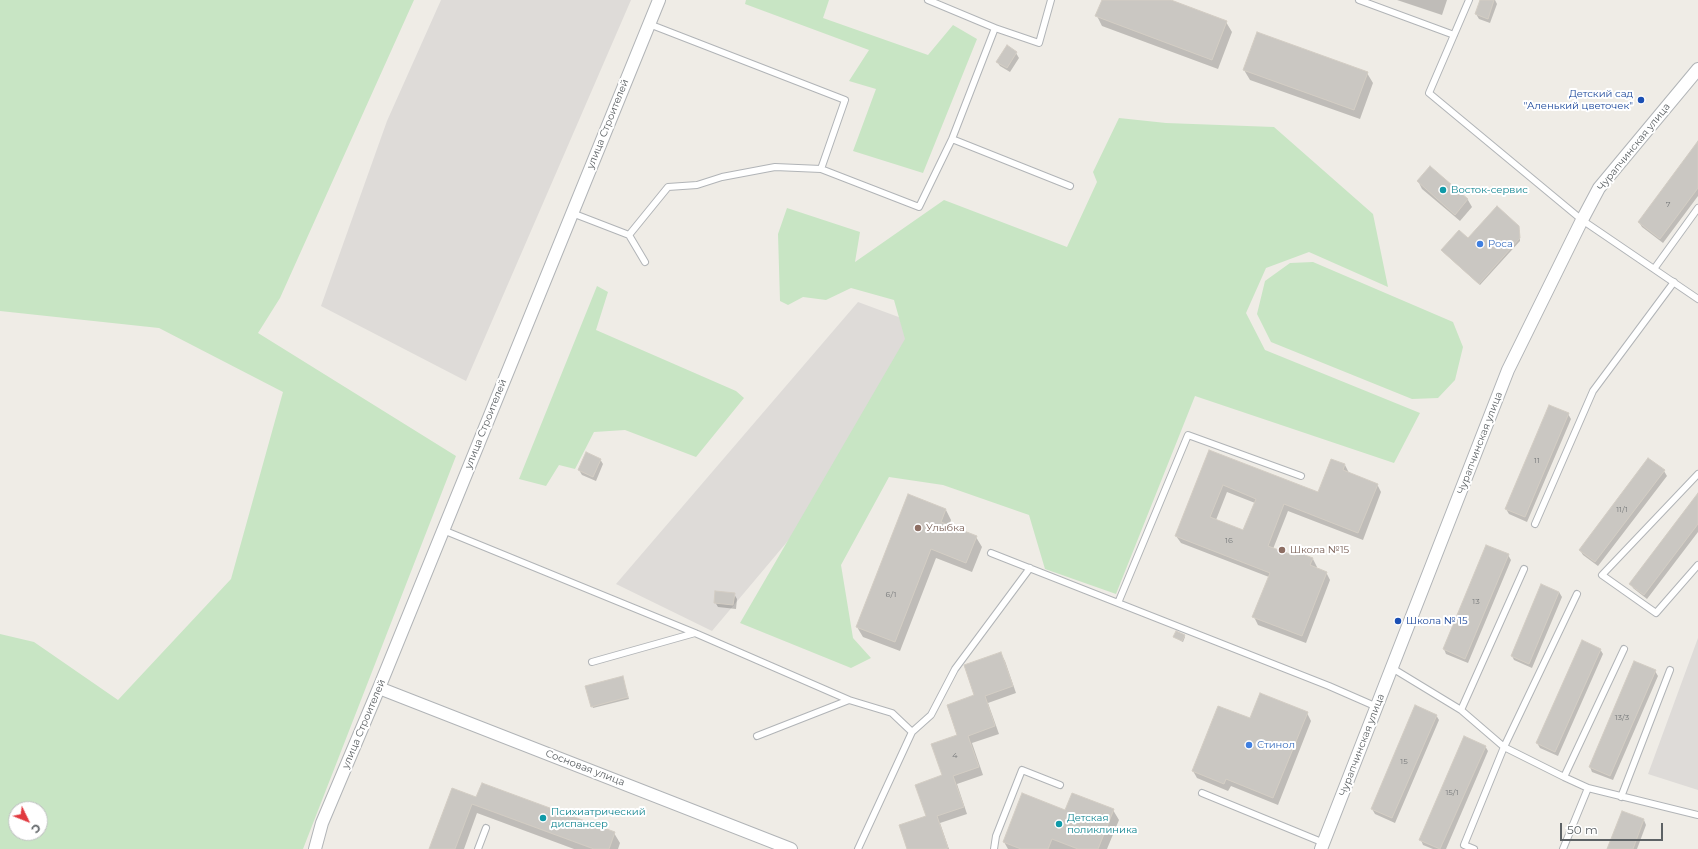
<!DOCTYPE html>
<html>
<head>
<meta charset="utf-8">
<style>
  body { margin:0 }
  #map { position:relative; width:1698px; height:849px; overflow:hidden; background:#efece6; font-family:Montserrat,sans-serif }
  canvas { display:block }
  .north { position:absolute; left:8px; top:801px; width:40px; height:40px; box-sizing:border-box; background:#fff; border:1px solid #bec0c1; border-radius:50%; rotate:133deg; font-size:11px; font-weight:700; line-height:16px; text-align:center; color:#5d6265 }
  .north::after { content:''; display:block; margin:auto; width:14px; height:18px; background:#e13a40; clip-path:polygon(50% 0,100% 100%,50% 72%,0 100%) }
  .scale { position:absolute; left:1560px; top:823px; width:103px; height:18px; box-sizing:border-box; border:2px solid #5d6265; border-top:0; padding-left:5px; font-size:12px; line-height:14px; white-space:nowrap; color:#5d6265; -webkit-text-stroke:3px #fff; paint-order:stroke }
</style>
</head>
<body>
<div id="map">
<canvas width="1698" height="849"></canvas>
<div class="north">С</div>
<div class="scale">50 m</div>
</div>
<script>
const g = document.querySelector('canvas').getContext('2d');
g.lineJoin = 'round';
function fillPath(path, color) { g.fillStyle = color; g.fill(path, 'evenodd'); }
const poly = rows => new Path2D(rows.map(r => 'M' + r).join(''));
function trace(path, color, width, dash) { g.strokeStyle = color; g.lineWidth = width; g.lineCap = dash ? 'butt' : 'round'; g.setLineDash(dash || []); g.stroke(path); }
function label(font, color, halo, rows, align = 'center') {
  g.font = font + ' Montserrat,sans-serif'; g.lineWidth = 4; g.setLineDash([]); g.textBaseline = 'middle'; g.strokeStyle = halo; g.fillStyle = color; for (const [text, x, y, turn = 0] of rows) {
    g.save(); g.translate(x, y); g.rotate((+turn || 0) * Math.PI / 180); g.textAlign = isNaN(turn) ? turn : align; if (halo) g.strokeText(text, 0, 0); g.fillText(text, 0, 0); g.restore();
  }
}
fillPath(poly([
  [441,0,631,0,466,381,321,306,387,121],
  [858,302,958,339,712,631,616,584],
  [1698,638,1698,790,1648,774]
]), '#dedbd8');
fillPath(poly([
  [0,0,414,0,280,298,258,333,456,456,303,849,0,849,0,634,34,642,118,700,231,579,283,392,159,328,0,311],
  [16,809,40,809,40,833,16,833],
  [746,0,829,0,823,18,928,55,953,25,977,39,923,173,853,151,876,89,849,81,869,50,745,4],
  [1119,118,1166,123,1274,127,1373,214,1388,287,1309,252,1266,268,1246,313,1265,350,1420,413,1394,463,1195,396,1116,594,1045,569,1029,515,943,485,889,477,841,565,853,638,871,658,851,668,740,623,905,339,894,300,851,288,826,300,803,297,788,305,780,301,778,234,787,208,860,232,855,262,944,200,1067,247,1097,182,1093,172],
  [1313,262,1453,322,1463,347,1455,380,1438,398,1412,399,1271,342,1257,314,1265,281,1290,263],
  [597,286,608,292,596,330,736,391,744,398,696,457,625,430,594,432,575,469,559,465,546,486,519,479]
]), '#c8e5c4');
fillPath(poly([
  [1103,0,1168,0,1226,22,1232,32,1218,69,1102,26,1097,16],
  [1397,0,1447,0,1442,15],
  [1481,0,1495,0,1497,4,1490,23,1479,19,1476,14],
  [1016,53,1019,58,1010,72,1000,66,997,62],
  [1244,70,1367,73,1373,83,1360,119,1250,80],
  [1698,142,1698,196,1663,243,1642,227,1639,222],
  [1430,167,1468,200,1472,207,1460,221,1422,189,1418,181],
  [1519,226,1520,241,1480,285,1443,252,1468,240],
  [1568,414,1571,419,1527,522,1509,514,1506,509],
  [1209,451,1319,493,1332,460,1345,465,1349,473,1377,484,1381,492,1363,540,1288,511,1273,549,1296,558,1313,559,1317,567,1316,569,1326,572,1330,580,1306,643,1258,625,1254,617,1269,577,1181,543,1176,536],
  [1227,492,1255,503,1244,531,1216,520],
  [600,459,603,464,596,481,582,475,579,470],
  [1664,471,1667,476,1598,566,1583,555,1580,550],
  [908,495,946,510,951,520,949,526,976,537,982,547,972,572,936,558,900,651,863,637,857,627],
  [1698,495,1698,532,1647,599,1633,588,1631,584],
  [1487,546,1508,555,1511,560,1468,663,1446,654,1444,649],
  [1559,592,1562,597,1532,668,1514,660,1512,656],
  [734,594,737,599,736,609,718,607,715,602],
  [1184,635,1185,637,1183,642,1174,637],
  [1600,649,1603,654,1558,756,1540,748,1537,743],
  [1001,654,1005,661,1016,693,988,703,999,734,972,743,983,775,957,784,967,814,940,823,949,849,908,849,927,816,976,696],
  [1655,671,1658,676,1613,780,1592,772,1590,767],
  [623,679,629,699,593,708,592,706],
  [1307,713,1311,721,1278,805,1231,786,1228,791,1197,778,1193,771,1251,720],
  [1436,715,1439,720,1395,823,1375,814,1372,809],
  [1485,746,1488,751,1446,849,1433,849,1423,845,1421,840],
  [452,790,477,799,614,833,620,843,618,849,574,849,477,813,464,849,430,849],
  [1113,810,1119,820,1107,849,1008,849,1004,842,1066,811],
  [1644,820,1646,825,1637,849,1608,849]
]), '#0003');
const building = poly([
  [1102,0,1171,0,1227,21,1212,60,1095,16,1102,0],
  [1480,0,1494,0,1488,19,1475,14,1480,0],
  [1257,32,1368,72,1354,110,1243,70,1257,32],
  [1007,45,1017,52,1007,68,996,62,1007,45],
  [1698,141,1698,188,1660,239,1638,222,1698,141],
  [1430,166,1468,199,1455,215,1417,181,1430,166],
  [1497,206,1519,226,1520,238,1479,284,1441,250,1459,230,1468,238,1497,206],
  [1549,405,1569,413,1525,517,1505,509,1549,405],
  [1209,450,1318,492,1331,459,1345,464,1343,470,1378,484,1358,533,1284,504,1268,546,1295,556,1297,552,1313,558,1310,565,1327,572,1302,636,1252,617,1270,573,1175,536,1209,450],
  [1223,485,1256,499,1243,530,1210,517,1223,485],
  [586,452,601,459,593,477,578,470,586,452],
  [1648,458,1665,470,1595,562,1579,550,1648,458],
  [1698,493,1698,524,1644,595,1629,584,1698,493],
  [908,494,946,509,941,522,977,536,966,563,931,549,895,642,856,627,908,494],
  [1486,545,1509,554,1465,659,1443,649,1486,545],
  [1541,584,1559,592,1529,664,1511,656,1541,584],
  [715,591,735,593,733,605,714,603,715,591],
  [1176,631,1185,635,1182,641,1173,637,1176,631],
  [1582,640,1601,649,1555,752,1536,743,1582,640],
  [1001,652,1013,686,985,696,995,726,968,736,979,767,953,776,964,807,937,816,948,848,944,849,907,849,899,825,926,816,915,785,942,775,931,744,957,735,947,705,974,695,964,665,1001,652],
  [1634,661,1656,670,1610,776,1589,767,1634,661],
  [623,676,628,697,591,707,585,686,623,676],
  [1260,693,1308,712,1273,798,1226,779,1224,784,1192,771,1218,706,1250,718,1260,693],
  [1415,705,1437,715,1392,818,1371,809,1415,705],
  [1464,736,1486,746,1440,849,1419,840,1464,736],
  [482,783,615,832,609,849,594,849,472,804,455,849,429,849,452,788,476,797,482,783],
  [1022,793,1065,810,1072,793,1114,809,1098,849,1078,849,1052,839,1048,849,1021,849,1003,842,1022,793],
  [1622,811,1644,819,1633,849,1607,849,1622,811]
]);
fillPath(building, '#cac7c2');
trace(building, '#d3cdc4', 1);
const lane = poly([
  [928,0,995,28],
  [1359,0,1454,35],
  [1469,0,1429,93,1582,220,1698,299],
  [649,24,845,100,821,169,919,207,952,139,995,28,1039,43,1051,0],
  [952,139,1070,186],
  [572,213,629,235,668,187,697,185,722,177,775,167,821,169],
  [629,235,645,262],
  [1654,269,1698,208],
  [1698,474,1602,575,1656,613,1698,565],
  [1535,524,1593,391,1674,282],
  [443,530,695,633,849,700],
  [991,553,1329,686,1377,707],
  [1118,603,1188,435,1301,476],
  [592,662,695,633],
  [1392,668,1461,710,1504,747,1564,777,1588,788,1698,815],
  [1461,710,1524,569],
  [757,736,849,700,892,713,912,732],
  [1564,777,1624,649],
  [1202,793,1324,843],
  [1621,797,1670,670],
  [478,849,486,828],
  [858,849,912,732,931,715,955,669,1030,568],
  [994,849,996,836,1022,770,1060,785],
  [1474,849,1464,845,1504,747,1577,594],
  [1563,849,1588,788]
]);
const street = poly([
  [379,688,791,849],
  [315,849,322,823,379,688,659,0],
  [1321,849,1508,370,1582,220,1599,188,1698,69]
]);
trace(lane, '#b1b4b7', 8);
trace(street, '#b1b4b7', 14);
trace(lane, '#fff', 6);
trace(street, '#fff', 12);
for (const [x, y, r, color] of [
  [1641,100,4,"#1a4fb4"],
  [1443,190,4,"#0f9aa8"],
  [1480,244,4,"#3f7fe0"],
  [918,528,4,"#8d6e63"],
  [1282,550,4,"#8d6e63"],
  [1398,621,4,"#1a4fb4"],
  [1249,745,4,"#3f7fe0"],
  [543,818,4,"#0f9aa8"],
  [1059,824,4,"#0f9aa8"]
]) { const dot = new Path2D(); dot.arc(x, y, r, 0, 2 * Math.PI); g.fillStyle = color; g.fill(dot); trace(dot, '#fff', 1.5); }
label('8px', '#787b7c', null, [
  ["7",1668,205],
  ["11",1537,461],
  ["11/1",1622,510],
  ["16",1229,541],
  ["6/1",891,595],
  ["13",1476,602],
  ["13/3",1622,718],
  ["4",955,756],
  ["15",1404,762],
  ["15/1",1452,793]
]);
label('10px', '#164399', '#fff', [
  ["Детский сад",1633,94],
  ["\"Аленький цветочек\"",1633,106],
  ["Школа № 15",1406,621,"left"]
], 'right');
label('10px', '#5d6265', '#fff', [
  ["улица Строителей",608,124,-68],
  ["Чурапчинская улица",1634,147,-51],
  ["улица Строителей",486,424,-68],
  ["Чурапчинская улица",1480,443,-69],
  ["улица Строителей",364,724,-67],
  ["Чурапчинская улица",1362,745,-69],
  ["Сосновая улица",585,768,21]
]);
label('10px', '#0d838f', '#fff', [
  ["Восток-сервис",1451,190],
  ["Психиатрический",551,812],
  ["диспансер",551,824],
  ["Детская",1067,818],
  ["поликлиника",1067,830]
], 'left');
label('10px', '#366cbe', '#fff', [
  ["Роса",1488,244],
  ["Стинол",1257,745]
], 'left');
label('10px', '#785e54', '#fff', [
  ["Улыбка",926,528],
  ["Школа №15",1290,550]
], 'left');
</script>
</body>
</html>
